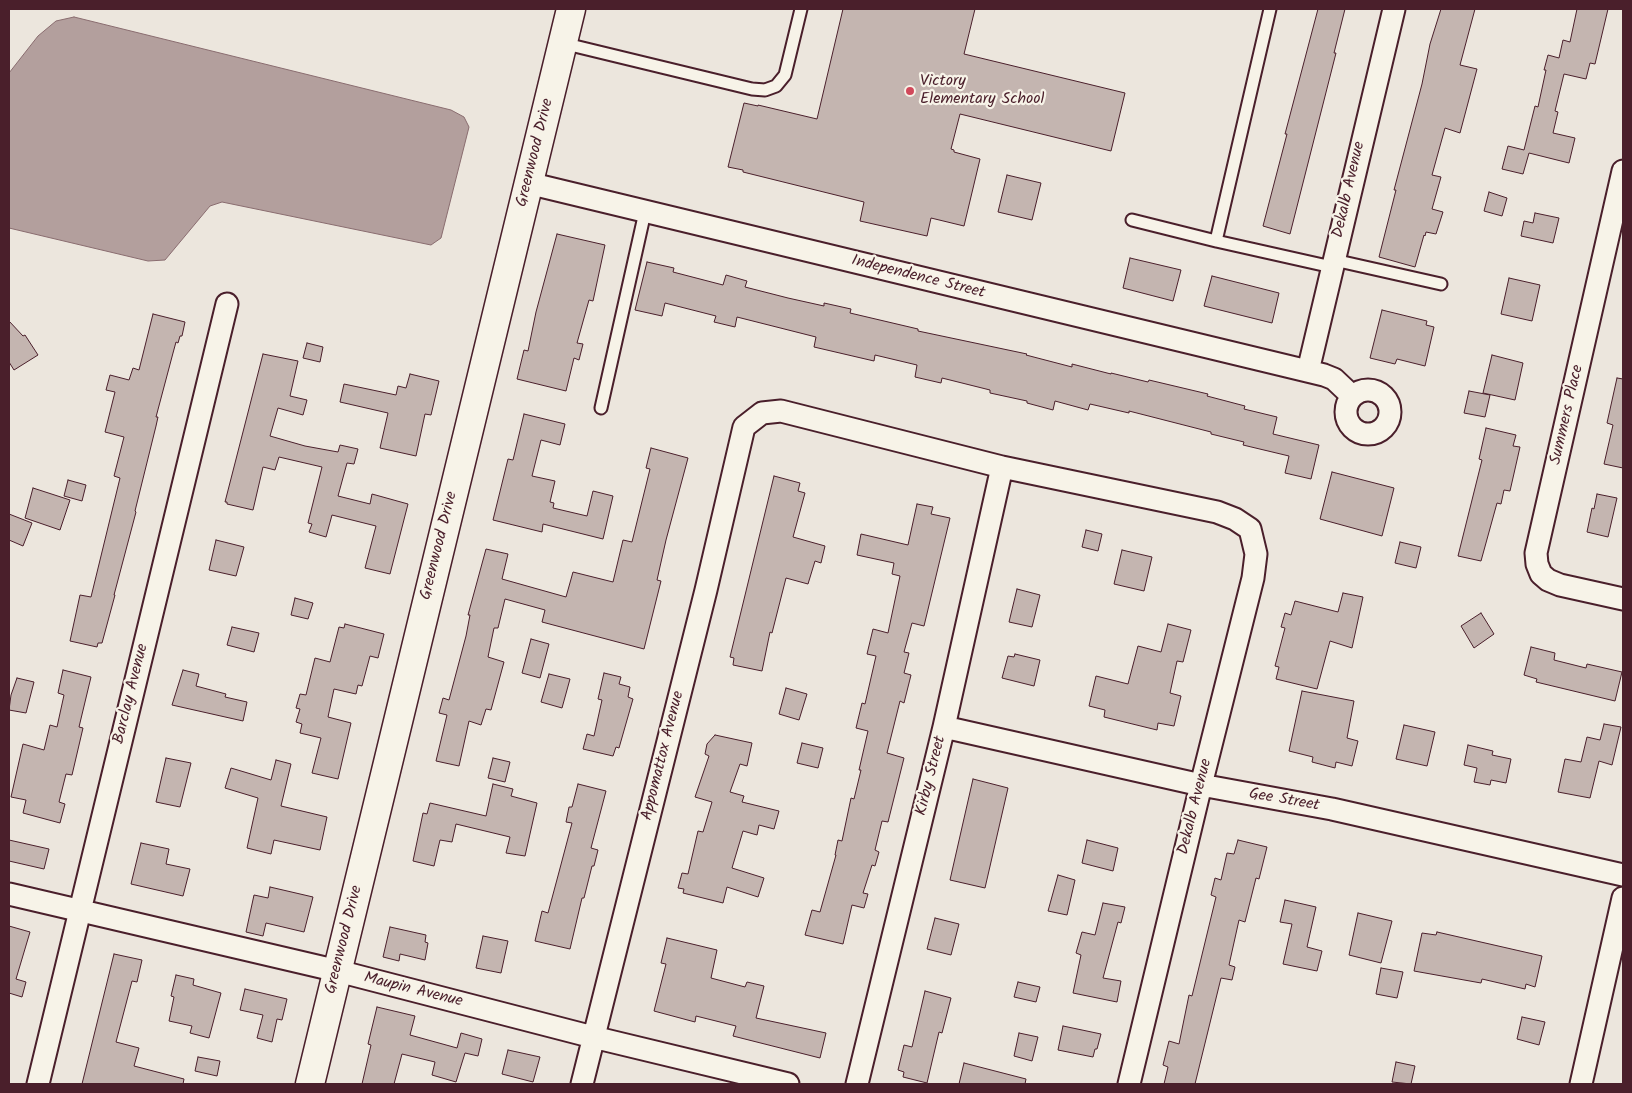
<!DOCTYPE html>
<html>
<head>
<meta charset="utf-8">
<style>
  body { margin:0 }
  #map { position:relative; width:1632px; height:1093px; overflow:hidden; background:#ece6dd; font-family:Kalam,sans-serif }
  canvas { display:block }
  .frame { position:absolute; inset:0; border:10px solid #4a1f2b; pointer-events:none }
</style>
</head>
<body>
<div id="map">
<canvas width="1632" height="1093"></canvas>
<div class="frame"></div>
</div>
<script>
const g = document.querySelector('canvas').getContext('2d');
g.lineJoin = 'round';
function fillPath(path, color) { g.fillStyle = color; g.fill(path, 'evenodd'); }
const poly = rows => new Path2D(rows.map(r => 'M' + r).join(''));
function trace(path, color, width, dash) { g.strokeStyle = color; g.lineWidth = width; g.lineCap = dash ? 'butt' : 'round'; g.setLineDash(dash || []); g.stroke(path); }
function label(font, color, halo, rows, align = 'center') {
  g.font = font + ' Kalam,sans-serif'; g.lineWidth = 4.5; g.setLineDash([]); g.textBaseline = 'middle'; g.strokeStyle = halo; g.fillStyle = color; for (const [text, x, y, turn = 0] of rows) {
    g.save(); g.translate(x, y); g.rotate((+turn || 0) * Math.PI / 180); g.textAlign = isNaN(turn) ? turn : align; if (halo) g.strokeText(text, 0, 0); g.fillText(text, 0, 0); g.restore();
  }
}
const water = poly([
  [74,17,451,110,464,117,469,127,441,238,431,245,222,202,210,206,165,260,148,261,9,228,9,73,38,36,56,21,74,17]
]);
fillPath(water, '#b39f9d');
trace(water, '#896c6f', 1);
const building = poly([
  [843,9,975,9,964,54,1125,93,1111,151,960,114,951,149,954,150,954,152,980,159,964,226,931,218,927,236,860,221,864,202,743,172,743,170,728,167,744,103,758,106,758,105,817,119,843,9],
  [1318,9,1345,9,1334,53,1336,53,1290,234,1263,226,1287,134,1285,134,1318,9],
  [1441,9,1475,9,1460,65,1477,69,1460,133,1445,128,1432,175,1441,177,1432,209,1443,212,1436,234,1426,232,1425,236,1424,235,1415,267,1379,257,1396,190,1394,190,1422,84,1430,44,1441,9],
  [1577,9,1608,9,1595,64,1590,63,1586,79,1564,74,1555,111,1558,112,1553,133,1575,138,1569,163,1529,153,1523,174,1502,169,1508,146,1524,150,1535,106,1538,107,1546,70,1544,70,1548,55,1559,58,1563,40,1570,42,1577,9],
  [1007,175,1041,183,1032,220,998,212,1007,175],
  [1489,192,1507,198,1502,216,1484,211,1489,192],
  [1535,213,1559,218,1553,243,1521,236,1524,221,1533,223,1535,213],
  [557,234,605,245,593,301,589,300,577,343,583,344,579,360,574,358,566,391,517,379,524,350,528,351,536,312,557,234],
  [1130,258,1181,270,1173,301,1123,288,1130,258],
  [647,262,674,268,673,272,723,285,726,275,747,281,745,287,788,298,824,306,824,303,851,309,850,313,918,329,918,331,1027,354,1026,355,1072,367,1072,364,1111,374,1111,373,1148,382,1149,380,1208,394,1207,396,1245,406,1244,409,1277,417,1273,434,1319,445,1311,479,1285,473,1289,456,1243,445,1244,442,1211,434,1211,432,1129,411,1129,413,1090,404,1088,410,1055,401,1053,410,1027,403,1027,401,990,393,990,390,942,378,941,383,915,377,917,365,875,355,874,361,814,347,816,337,737,317,735,327,714,322,716,316,665,303,662,316,635,310,647,262],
  [1212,276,1279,293,1272,323,1204,306,1212,276],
  [1509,278,1540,285,1532,321,1501,314,1509,278],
  [1382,310,1427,321,1426,325,1434,327,1425,366,1397,359,1395,364,1370,358,1382,310],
  [153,314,185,322,182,336,180,336,178,343,176,342,173,353,156,417,158,417,156,426,135,511,136,512,114,595,115,595,102,643,98,643,97,647,70,641,80,595,91,597,120,478,114,476,124,437,105,432,115,392,106,390,110,375,129,380,133,368,139,370,153,314],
  [9,321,23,336,25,335,38,355,14,370,9,362,9,321],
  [307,343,323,347,320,362,303,358,307,343],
  [263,354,298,361,290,396,307,400,303,415,278,408,270,436,305,446,338,452,340,445,358,449,354,464,347,463,338,496,370,504,372,494,408,504,390,574,365,568,376,526,332,515,326,537,309,532,312,524,308,523,322,467,279,457,275,470,263,467,253,510,227,504,227,502,225,502,263,354],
  [1492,355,1523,363,1515,400,1483,393,1492,355],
  [410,374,439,381,431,415,425,414,416,456,380,448,388,413,340,402,344,384,396,395,398,386,406,388,410,374],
  [1617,378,1623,379,1623,468,1604,464,1613,425,1607,423,1617,378],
  [1469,391,1490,395,1485,417,1464,413,1469,391],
  [524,414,565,424,560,445,541,440,532,476,555,481,550,502,554,503,553,508,587,516,593,491,613,496,603,539,543,524,542,532,493,520,508,459,513,460,524,414],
  [1486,428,1516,435,1513,446,1520,447,1510,491,1504,490,1501,504,1497,503,1481,561,1458,556,1482,460,1479,459,1486,428],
  [651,448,688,458,666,540,657,580,661,581,644,649,542,622,545,610,505,599,498,628,494,628,488,657,504,662,491,710,486,709,481,725,469,721,459,766,436,761,447,715,439,713,443,698,449,700,466,636,470,615,468,615,486,549,508,554,502,579,566,597,573,572,613,582,623,540,632,542,650,469,646,468,651,448],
  [1332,472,1394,488,1382,536,1320,519,1332,472],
  [774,476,800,483,798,491,805,493,793,537,825,546,821,563,815,561,808,584,786,578,772,633,770,632,762,671,733,665,734,658,730,657,774,476],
  [68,480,86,485,82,501,64,496,68,480],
  [33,488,70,500,60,530,25,518,33,488],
  [1597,494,1617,498,1608,537,1587,532,1592,508,1594,509,1597,494],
  [917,504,933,507,931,514,950,518,924,626,912,623,904,652,909,653,904,673,911,675,904,703,900,701,887,753,904,758,888,822,882,821,875,850,879,852,875,866,872,865,863,893,868,894,864,908,852,905,843,944,805,935,812,910,820,912,836,855,835,855,838,840,842,841,851,798,854,799,861,770,859,770,868,731,856,728,862,703,865,704,876,656,867,654,873,629,888,633,900,576,892,574,894,563,857,555,861,534,908,545,917,504],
  [9,514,32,523,23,546,9,540,9,514],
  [1086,530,1102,534,1098,551,1082,547,1086,530],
  [216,540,244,547,236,576,209,570,216,540],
  [1400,542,1421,547,1416,568,1395,563,1400,542],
  [1122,550,1152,557,1144,591,1114,584,1122,550],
  [1017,589,1040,595,1032,627,1009,622,1017,589],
  [1343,593,1363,597,1352,648,1330,641,1317,689,1276,679,1279,667,1275,666,1285,628,1281,627,1285,613,1291,615,1295,601,1338,612,1343,593],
  [295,598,313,603,308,619,291,615,295,598],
  [1481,613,1494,634,1474,648,1461,626,1481,613],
  [345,624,384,634,378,658,370,656,362,686,358,685,356,694,334,689,328,717,351,723,338,779,312,773,321,738,300,733,302,724,296,722,300,709,296,708,300,694,306,695,315,658,330,662,339,627,344,628,345,624],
  [1168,624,1191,630,1183,662,1177,661,1170,693,1181,696,1174,726,1158,723,1157,730,1104,717,1105,710,1089,706,1096,676,1128,684,1138,646,1161,652,1168,624],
  [232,627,259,633,254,652,227,645,232,627],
  [531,639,549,644,540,678,522,673,531,639],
  [1531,647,1555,653,1554,660,1586,668,1587,664,1622,672,1615,701,1536,682,1537,679,1524,675,1531,647],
  [1015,654,1040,660,1034,686,1002,678,1008,656,1014,657,1015,654],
  [63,670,91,677,79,727,83,728,72,775,66,774,59,802,65,804,60,823,23,813,26,800,11,797,23,744,44,750,50,725,57,727,64,695,58,693,63,670],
  [183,670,199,674,196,686,226,694,225,697,247,702,243,721,172,705,183,670],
  [604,673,621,677,619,684,630,687,628,697,633,699,619,748,616,747,613,756,583,749,587,734,594,736,602,700,598,699,604,673],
  [549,674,570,679,562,708,541,702,549,674],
  [17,678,34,682,26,713,9,710,11,695,17,678],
  [786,688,807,694,799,720,779,714,786,688],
  [1302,691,1354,701,1347,738,1358,741,1352,766,1336,762,1335,768,1312,762,1313,757,1289,751,1302,691],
  [1604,724,1621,727,1612,765,1599,761,1590,798,1558,792,1565,759,1581,762,1587,737,1600,740,1604,724],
  [1404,725,1435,732,1427,766,1396,759,1404,725],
  [715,735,752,743,747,766,740,764,730,792,744,796,742,802,779,811,774,829,759,825,757,835,743,831,732,868,764,878,758,897,727,887,723,903,683,893,684,889,678,888,682,873,688,874,698,831,703,832,712,802,695,797,709,756,705,754,707,744,715,735],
  [802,743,823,748,818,768,797,763,802,743],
  [1468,745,1493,751,1492,755,1511,759,1506,783,1491,780,1490,785,1474,782,1477,768,1464,765,1468,745],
  [166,758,191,763,180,807,156,802,166,758],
  [493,758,510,762,505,782,488,778,493,758],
  [276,760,291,764,281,806,327,817,320,850,274,840,271,854,247,848,258,798,225,788,231,768,271,780,276,760],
  [973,779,1008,788,985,888,950,880,973,779],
  [493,784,513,789,511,796,537,803,525,856,506,853,510,837,456,824,452,842,440,840,434,866,413,861,423,813,427,814,430,803,486,816,493,784],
  [578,784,606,791,591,848,598,850,594,866,592,866,584,898,582,898,570,949,535,941,542,911,548,913,559,872,572,823,566,822,569,807,572,807,578,784],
  [9,840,49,849,44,869,9,861,9,840],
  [1087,840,1118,848,1113,871,1082,863,1087,840],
  [1238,840,1267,847,1259,879,1256,878,1245,922,1239,920,1229,965,1235,967,1232,980,1221,978,1195,1084,1164,1084,1168,1067,1163,1065,1169,1041,1179,1044,1189,995,1192,996,1216,897,1211,895,1215,878,1221,880,1227,853,1234,854,1238,840],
  [141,843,169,849,166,864,190,869,183,896,131,884,141,843],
  [1058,875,1075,880,1067,915,1048,911,1058,875],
  [270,887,313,897,304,932,266,923,263,936,246,932,254,895,268,898,270,887],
  [1285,900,1316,907,1307,947,1322,951,1317,971,1283,964,1292,924,1280,922,1285,900],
  [1103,903,1125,907,1121,923,1118,922,1103,978,1121,981,1117,1002,1073,993,1081,955,1076,953,1082,932,1095,935,1103,903],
  [1358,913,1392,921,1381,963,1349,955,1358,913],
  [935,918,959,924,951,955,927,949,935,918],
  [9,926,30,932,16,979,26,982,22,997,9,993,9,926],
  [390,927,426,935,425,942,428,943,425,960,400,954,399,961,383,957,390,927],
  [1437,932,1542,956,1535,987,1526,984,1525,989,1482,979,1481,983,1414,971,1422,933,1436,935,1437,932],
  [483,936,508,941,501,973,476,968,483,936],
  [667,938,717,950,711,978,745,987,747,982,764,986,756,1018,826,1033,820,1058,733,1036,736,1026,696,1016,695,1022,654,1011,666,964,661,963,667,938],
  [114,954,142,960,137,982,132,981,116,1042,139,1048,134,1066,184,1079,183,1084,82,1084,114,954],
  [1381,968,1403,972,1397,998,1376,994,1381,968],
  [176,975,194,979,193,985,221,993,209,1038,190,1033,192,1026,169,1021,174,997,171,996,176,975],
  [1018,982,1040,987,1036,1002,1014,997,1018,982],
  [245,989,287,999,282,1020,277,1019,272,1042,257,1038,263,1015,240,1010,245,989],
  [925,991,951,998,942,1033,939,1032,927,1083,903,1077,904,1072,898,1070,904,1045,912,1047,925,991],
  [377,1007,415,1016,410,1035,457,1048,461,1033,482,1039,478,1056,465,1053,456,1082,432,1075,435,1062,402,1054,394,1084,362,1084,371,1045,368,1044,377,1007],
  [1522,1017,1545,1022,1539,1045,1517,1039,1522,1017],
  [1063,1026,1101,1034,1097,1049,1095,1049,1093,1057,1058,1050,1063,1026],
  [1019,1033,1038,1037,1032,1061,1014,1056,1019,1033],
  [508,1050,540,1057,533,1082,502,1074,508,1050],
  [198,1057,220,1061,217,1076,195,1071,198,1057],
  [1396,1062,1415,1066,1411,1084,1392,1082,1396,1062],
  [964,1063,1026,1079,1025,1084,959,1084,964,1063]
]);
fillPath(building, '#c4b5b0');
trace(building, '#4a1f2b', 1);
const lane = poly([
  [1270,9,1216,241,1332,267],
  [562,43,752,89,765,90,776,86,785,75,801,9],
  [1132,220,1216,241],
  [1334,260,1441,284],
  [601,408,645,212]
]);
const street = poly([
  [1623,171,1536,553,1537,564,1541,574,1548,580,1560,585,1623,599],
  [528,183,1324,375,1334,379,1352,396],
  [1308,371,1394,9],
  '1346 412a22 22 0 1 1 44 0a22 22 0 1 1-44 0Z',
  [944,727,1201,785,1332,809,1623,875],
  [9,894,338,971,593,1037,788,1084],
  [38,1084,227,304],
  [582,1084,706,590,744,427,762,413,781,411,1002,467,1217,512,1235,519,1250,529,1256,554,1253,578,1201,785,1129,1084],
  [857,1084,944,727,1002,467],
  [1581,1084,1623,898]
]);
const secondary = poly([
  [310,1084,571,9]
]);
trace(lane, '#4a1f2b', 15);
trace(street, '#4a1f2b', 25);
trace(secondary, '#4a1f2b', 31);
trace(lane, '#f7f3e8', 11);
trace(street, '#f7f3e8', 21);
trace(secondary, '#f7f3e8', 28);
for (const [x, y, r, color] of [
  [910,91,5,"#d1495b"]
]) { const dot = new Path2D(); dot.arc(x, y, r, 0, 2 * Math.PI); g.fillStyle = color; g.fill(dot); trace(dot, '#f7f3e8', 2); }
label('16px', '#4a1f2b', '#f7f3e8', [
  ["Victory",920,82],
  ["Elementary School",920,100]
], 'left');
label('16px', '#4a1f2b', '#f7f3e8', [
  ["Greenwood Drive",536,153,-76],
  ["Dekalb Avenue",1350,190,-77],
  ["Independence Street",918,278,14],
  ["Summers Place",1568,415,-77],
  ["Greenwood Drive",440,546,-76],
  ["Barclay Avenue",132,694,-76],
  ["Appomattox Avenue",664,756,-76],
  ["Kirby Street",932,776,-76],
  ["Gee Street",1284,801,10],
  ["Dekalb Avenue",1196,807,-76],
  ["Greenwood Drive",345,940,-76],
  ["Maupin Avenue",413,991,14]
]);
</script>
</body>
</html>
